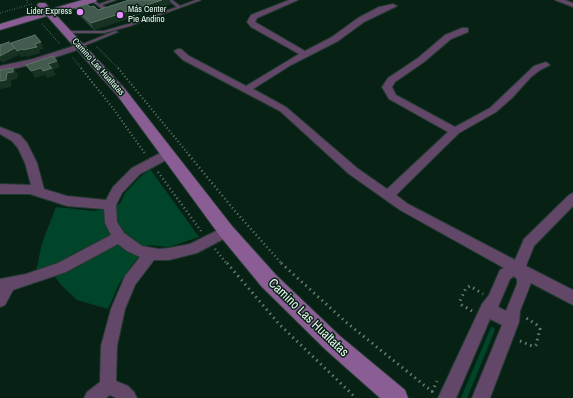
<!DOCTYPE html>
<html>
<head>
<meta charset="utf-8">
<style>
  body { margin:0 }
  canvas { display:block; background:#072115 }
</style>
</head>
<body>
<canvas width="573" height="398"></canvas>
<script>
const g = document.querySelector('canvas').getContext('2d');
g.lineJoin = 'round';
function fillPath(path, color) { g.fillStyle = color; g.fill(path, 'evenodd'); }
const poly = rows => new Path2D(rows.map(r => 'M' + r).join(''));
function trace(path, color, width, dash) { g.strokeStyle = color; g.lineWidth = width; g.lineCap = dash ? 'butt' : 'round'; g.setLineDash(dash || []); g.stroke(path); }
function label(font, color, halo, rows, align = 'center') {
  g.font = font + ' "Archivo Narrow",sans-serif'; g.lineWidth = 3; g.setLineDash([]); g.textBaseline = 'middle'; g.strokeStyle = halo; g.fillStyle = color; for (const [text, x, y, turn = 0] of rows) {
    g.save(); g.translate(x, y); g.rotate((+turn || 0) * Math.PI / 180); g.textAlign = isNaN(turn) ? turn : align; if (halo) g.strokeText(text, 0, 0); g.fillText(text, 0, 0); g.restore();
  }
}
fillPath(poly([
  [150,169,199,237,169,247,148,245,133,264,119,284,108,309,77,300,61,285,48,267,36,271,42,243,56,207,95,211,120,204,125,193,139,178],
  [491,327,493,327,495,330,467,398,461,398]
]), '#004429');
const lane = poly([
  [90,0,94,0,99,4,111,0,116,0,102,5,110,10,111,11,109,12,105,11,90,0],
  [168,0,172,0,180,6,196,0,201,0,130,26,104,33,67,33,65,32,67,31,104,31,128,24,177,7,168,0],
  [115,31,118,32,81,47,78,46,115,31]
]);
const street = poly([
  [289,0,298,0,257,18,255,22,305,51,332,37,358,18,379,7,393,4,397,6,364,22,338,41,291,65,253,89,286,107,357,168,387,189,448,132,389,99,382,87,388,78,418,58,445,35,462,28,468,28,468,32,451,39,424,62,395,82,392,87,396,95,455,127,490,108,534,66,546,62,550,65,540,70,531,77,512,98,496,112,459,133,396,195,408,204,515,260,524,239,569,195,573,193,573,206,534,246,526,266,573,290,573,305,531,283,520,311,519,322,490,398,472,398,502,325,490,319,456,398,438,398,482,304,489,295,500,270,504,268,400,210,349,174,280,111,183,60,174,51,178,49,181,49,189,56,246,86,299,54,251,27,247,22,251,15,289,0],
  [514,276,517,279,517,284,506,311,498,307,510,279,514,276],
  [555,0,565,0,573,3,573,7,555,0],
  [80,44,84,46,83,48,38,63,0,72,0,66,33,59,80,44],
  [0,127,20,135,27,143,37,163,44,189,67,196,106,200,113,187,132,168,164,151,172,151,173,154,172,157,140,174,122,193,116,205,117,222,124,233,142,246,159,249,169,248,190,244,226,226,231,227,232,231,231,235,197,253,169,260,154,260,135,285,125,309,117,346,116,381,128,386,134,392,137,398,116,398,110,395,106,398,84,398,87,392,100,382,101,346,111,309,125,276,140,257,127,251,118,244,66,272,13,290,5,305,0,307,0,279,26,274,58,263,111,235,105,223,104,209,67,206,30,194,0,194,0,184,31,185,25,163,18,148,12,141,0,134,0,127]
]);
const secondary = poly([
  [82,0,97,0,95,2,55,14,125,89,232,226,276,275,340,336,405,390,408,398,380,398,326,350,262,287,220,236,117,95,47,16,0,30,0,24,43,11,37,5,39,3,45,3,51,9,82,0]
]);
trace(lane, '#223b2f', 2);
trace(street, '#223b2f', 2);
trace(secondary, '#223b2f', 2);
trace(poly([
  [27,0,28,5],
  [0,13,32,4],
  [42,24,60,44],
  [97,47,119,69],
  [73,58,82,69]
]), '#677d72', 1.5, [0.5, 2]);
trace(poly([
  [81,68,115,111,146,155],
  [118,68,190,156]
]), '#677d72', 2, [1, 2.5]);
trace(poly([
  [189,155,235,211,282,264],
  [158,172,201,231],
  [215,249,227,264]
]), '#677d72', 2.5, [1, 3]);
trace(poly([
  [227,263,279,324,356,398],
  [281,263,347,323,434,393],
  [472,311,462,305,460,301,466,288,470,286,483,294],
  [520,341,532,346,536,345,540,329,537,325,526,318],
  [432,392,437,381]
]), '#677d72', 3, [1.5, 4]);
fillPath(lane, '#624769');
fillPath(street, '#624769');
fillPath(secondary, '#8a5e94');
fillPath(poly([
  [171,4,94,30,78,14,75,8,90,7,98,10]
]), '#2f483b');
fillPath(poly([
  [162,0,170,0,171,4,94,30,91,23],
  [41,42,44,49,39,50,41,53,27,57,23,50,35,44],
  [15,48,19,55,2,63,0,60,0,56],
  [22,49,26,56,21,57,17,51],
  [57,61,60,67,53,70,56,75,47,78,43,71,48,64],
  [13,68,18,74,17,79,11,80,11,87,0,89,0,81,7,73],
  [41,68,45,75,35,78,31,71]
]), '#173123');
const building = poly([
  [129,0,162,0,91,23,75,8,87,4,90,7,94,6,98,10,129,0],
  [35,35,41,42,35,44,37,47,23,50,22,49,17,51,11,43,35,35],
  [9,42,15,48,0,56,0,45,9,42],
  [53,56,57,61,48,64,52,68,43,71,41,68,31,71,26,65,53,56],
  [13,68,13,72,7,73,6,80,0,81,0,70,13,68]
]);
fillPath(building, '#435b4e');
trace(building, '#5d7468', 1);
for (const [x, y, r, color] of [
  [80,12,4,"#e98efe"],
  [120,15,4,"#e98efe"]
]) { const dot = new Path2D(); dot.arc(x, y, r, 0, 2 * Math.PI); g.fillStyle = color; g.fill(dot); trace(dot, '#072115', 1.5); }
label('9px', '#eaf9f0', '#072115', [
  ["Más Center",128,10],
  ["Pie Andino",128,20],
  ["Lider Express",72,12,"right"]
], 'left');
label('9px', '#eaf9f0', '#072115', [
  ["Camino Las Hualtatas",98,67,48]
]);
label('13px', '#eaf9f0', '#072115', [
  ["Camino Las Hualtatas",308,318,44]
]);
</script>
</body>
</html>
